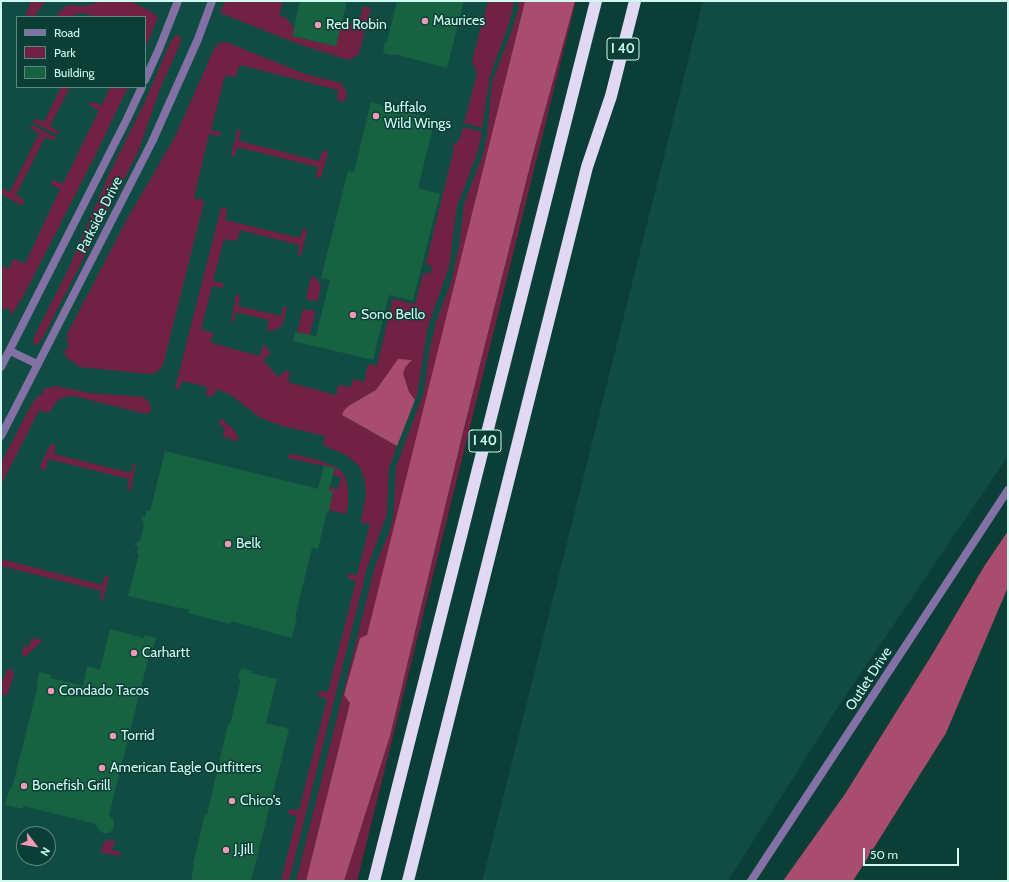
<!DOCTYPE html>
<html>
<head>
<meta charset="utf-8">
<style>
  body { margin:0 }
  #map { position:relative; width:1009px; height:882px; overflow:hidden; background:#0a3e36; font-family:Cabin,sans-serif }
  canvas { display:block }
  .frame { position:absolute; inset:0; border:2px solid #d0faf0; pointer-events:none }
  .legend { position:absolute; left:16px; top:16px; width:130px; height:72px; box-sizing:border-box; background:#0a3e36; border:1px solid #598980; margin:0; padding:5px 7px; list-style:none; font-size:12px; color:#d0faf0 }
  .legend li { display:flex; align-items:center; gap:8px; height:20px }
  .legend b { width:20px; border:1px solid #598980 }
  .north { position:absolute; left:16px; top:826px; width:40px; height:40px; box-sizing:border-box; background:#0a3e36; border:1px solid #598980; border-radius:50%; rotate:121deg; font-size:11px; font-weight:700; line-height:16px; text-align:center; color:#d0faf0 }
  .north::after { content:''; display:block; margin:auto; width:14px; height:18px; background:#f09ab5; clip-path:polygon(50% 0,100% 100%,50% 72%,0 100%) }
  .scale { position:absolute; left:863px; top:848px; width:96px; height:18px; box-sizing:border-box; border:2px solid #d0faf0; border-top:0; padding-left:5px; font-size:12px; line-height:14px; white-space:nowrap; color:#d0faf0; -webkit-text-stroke:3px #0a3e36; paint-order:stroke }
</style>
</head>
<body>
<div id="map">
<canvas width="1009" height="882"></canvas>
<div class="frame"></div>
<ul class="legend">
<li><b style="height:5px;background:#8371a6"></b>Road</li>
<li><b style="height:11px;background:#712141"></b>Park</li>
<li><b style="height:11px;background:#176241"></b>Building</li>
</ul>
<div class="north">N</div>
<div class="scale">50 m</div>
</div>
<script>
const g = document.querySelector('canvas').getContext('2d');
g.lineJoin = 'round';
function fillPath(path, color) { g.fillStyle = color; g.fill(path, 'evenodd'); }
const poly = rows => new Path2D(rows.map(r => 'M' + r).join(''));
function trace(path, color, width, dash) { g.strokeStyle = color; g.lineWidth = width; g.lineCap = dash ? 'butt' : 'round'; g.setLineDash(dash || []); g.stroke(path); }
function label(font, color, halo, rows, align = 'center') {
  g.font = font + ' Cabin,sans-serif'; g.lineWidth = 3; g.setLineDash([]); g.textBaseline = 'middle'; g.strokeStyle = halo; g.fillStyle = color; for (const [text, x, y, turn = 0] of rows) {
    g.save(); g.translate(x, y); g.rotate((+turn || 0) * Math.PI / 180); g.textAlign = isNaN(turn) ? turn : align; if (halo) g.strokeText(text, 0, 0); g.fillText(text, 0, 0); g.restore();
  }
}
fillPath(poly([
  [1,1,525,1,306,881,1,881],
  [17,17,145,17,145,87,17,87],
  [24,834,48,834,48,858,24,858],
  [703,1,1008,1,1008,456,838,707,728,881,482,881]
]), '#104c43');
fillPath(poly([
  [31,1,45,1,34,17,25,17],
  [102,1,130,1,152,12,158,17,145,49,145,17,98,17,81,13,69,17,56,17,61,10,68,5,85,6],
  [225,1,283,1,279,16,285,17,294,28,292,36,336,46,342,22,358,26,363,6,371,8,359,53,355,57,348,60,301,45,220,13],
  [488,1,514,1,512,11,507,30,490,75,482,128,464,123,477,74,472,61],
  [519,1,525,1,413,457,367,635,360,638,344,695,350,703,306,881,296,881,375,566,388,535,393,518,396,467,424,392,429,353,436,322,451,282,459,246,464,204,483,154,487,136,492,82,511,33,518,11],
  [575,1,576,1,357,881,344,881,390,736,464,428,534,150],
  [177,34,181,38,180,44,161,86,138,152,42,339,38,344,36,345,33,342,34,337,68,270,110,172,144,104,171,41],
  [226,42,305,74,341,83,347,93,344,102,337,100,338,90,240,65,235,77,225,76,211,130,219,132,221,134,220,136,209,134,194,198,203,200,204,202,163,365,160,369,155,373,149,374,80,367,68,359,63,351,68,349,67,334,127,219,175,137,214,49,219,43],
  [61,87,70,87,50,126,58,131,58,135,32,122,36,119,44,122],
  [110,87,128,87,96,154,25,293,11,316,10,309,1,309,1,265,9,269,12,261,15,259,25,264,60,189,52,185,51,182,54,180,63,184,99,110,90,106,89,103,91,102,102,105],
  [31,124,57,138,52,140,45,137,16,195,24,200,24,204,21,205,1,194,1,188,10,192,39,133,31,129],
  [463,127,482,132,478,151,457,206,449,267,428,326,417,395,415,400,409,392,403,373,406,366,399,359,376,390,350,405,342,415,397,446,389,468,387,514,367,568,289,881,281,881,297,816,290,815,288,812,290,809,299,810,327,699,319,696,317,693,320,691,328,692,356,581,349,579,347,575,348,574,357,575,370,524,361,522,361,520,366,495,365,482,360,467,346,455,323,445,325,436,282,426,259,417,231,395,217,389,212,397,206,395,207,387,182,381,179,389,175,388,221,208,226,208,227,211,225,220,300,238,303,229,306,229,307,231,301,255,299,256,298,256,299,245,240,230,237,241,224,239,213,281,222,283,224,286,222,288,212,286,201,329,213,333,211,343,260,356,263,344,271,353,263,360,278,377,286,370,290,373,288,382,336,395,338,385,351,387,353,379,364,382,368,364,377,366,393,299,415,304,423,274,430,273,432,271,431,266,426,263,454,149,452,147,460,139],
  [238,129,241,131,239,141,319,161,323,151,326,150,328,154,321,177,319,178,316,177,318,167,237,147,235,155,233,157,231,154],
  [311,277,316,278,321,285,318,300,316,301,306,299],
  [238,294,240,297,238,306,281,316,284,306,286,307,287,308,283,323,278,329,269,331,267,328,269,320,236,312,234,322,231,321,236,295],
  [303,309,314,311,315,313,309,337,295,341],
  [57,386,89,393,143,397,150,403,151,410,150,412,146,414,74,396,64,397,57,401,49,413,39,410,1,485,1,463,30,407,37,397,44,393,42,389],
  [221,418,234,430,238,437,238,440,235,441,224,437,223,435,225,427,219,426],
  [51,444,54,444,56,447,54,454,131,473,133,465,136,464,131,488,130,490,127,489,129,479,48,459,46,468,44,470,41,469,40,465],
  [292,454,318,460,336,467,341,471,345,476,348,488,348,505,346,514,329,510,333,492,329,490,330,487,338,489,341,477,333,475,335,468,288,458,288,455],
  [1,559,102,585,105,576,109,575,103,601,100,600,102,591,1,566],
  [32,638,39,639,42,641,26,656,22,656,23,646,28,647],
  [7,669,13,670,14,674,8,693,6,695,2,695,1,694,2,686,1,685,1,678,4,679],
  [115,840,112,850,122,853,120,856,103,853,101,851,104,841]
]), '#712141');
fillPath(poly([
  [525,1,575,1,534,150,464,428,390,736,344,881,306,881,350,703,344,695,360,638,367,635],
  [398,359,412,360,406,366,403,373,409,392,415,400,397,446,342,415,344,410,350,405,376,390],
  [1008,531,1008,587,946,733,853,881,783,881,845,794,933,653,985,565]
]), '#a84d6e');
fillPath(poly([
  [300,1,347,1,336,46,292,36],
  [397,1,464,1,447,68,394,54,393,55,383,53,385,42,387,42],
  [371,102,381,105,381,106,435,119,418,188,440,194,413,301,389,295,373,360,293,341,295,332,316,336,330,280,321,278,348,171,354,172],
  [165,451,318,489,324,465,335,468,329,490,333,491,329,511,327,511,318,549,312,548,295,617,297,617,292,638,231,621,230,624,188,613,189,610,128,596,139,554,137,553,138,546,134,545,140,540,144,525,141,516,145,517,147,510,150,511],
  [110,629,144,638,145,635,156,638,153,649,151,648,109,815,114,821,113,829,109,833,103,833,99,830,96,824,23,806,23,809,5,805,10,787,12,788,38,685,36,685,39,672,51,675,51,678,83,686,87,666,100,670],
  [241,668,252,671,251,673,277,679,266,723,289,729,251,881,191,881,194,865,193,864,205,814,207,815,228,724,230,725,241,679,238,679]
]), '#176241');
trace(poly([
  [145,80,159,49,178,1],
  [10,351,37,364],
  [1,367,126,121,142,87],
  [1,436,152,142,198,39,212,1],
  [751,881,1008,490]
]), '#8371a6', 8);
trace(poly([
  [374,881,596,1],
  [408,881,587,167,611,96,635,1]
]), '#e1d9f4', 12);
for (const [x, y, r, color] of [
  [425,21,4,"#f09ab5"],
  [318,25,4,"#f09ab5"],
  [376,116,4,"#f09ab5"],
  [353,315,4,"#f09ab5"],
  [228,544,4,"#f09ab5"],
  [134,653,4,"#f09ab5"],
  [51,691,4,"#f09ab5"],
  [113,736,4,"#f09ab5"],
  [102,768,4,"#f09ab5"],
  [24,786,4,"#f09ab5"],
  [232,801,4,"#f09ab5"],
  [226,850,4,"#f09ab5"]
]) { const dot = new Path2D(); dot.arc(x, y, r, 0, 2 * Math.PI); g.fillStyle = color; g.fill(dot); trace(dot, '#0a3e36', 1.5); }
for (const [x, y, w] of [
  [623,49,32],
  [485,441,32]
]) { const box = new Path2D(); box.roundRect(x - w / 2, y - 11, w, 22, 3); g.fillStyle = '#0a3e36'; g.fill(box); trace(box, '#d0faf0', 1); }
label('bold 13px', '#d0faf0', null, [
  ["I 40",623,49],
  ["I 40",485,441]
]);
label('14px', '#d0faf0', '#0a3e36', [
  ["Maurices",433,21],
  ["Red Robin",326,25],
  ["Buffalo",384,108],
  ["Wild Wings",384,124],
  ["Sono Bello",361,315],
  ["Belk",236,544],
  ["Carhartt",142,653],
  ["Condado Tacos",59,691],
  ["Torrid",121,736],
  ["American Eagle Outfitters",110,768],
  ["Bonefish Grill",32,786],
  ["Chico's",240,801],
  ["J.Jill",234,850]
], 'left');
label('14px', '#d0faf0', '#0a3e36', [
  ["Parkside Drive",100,215,-63],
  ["Outlet Drive",869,679,-57]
]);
</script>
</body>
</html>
